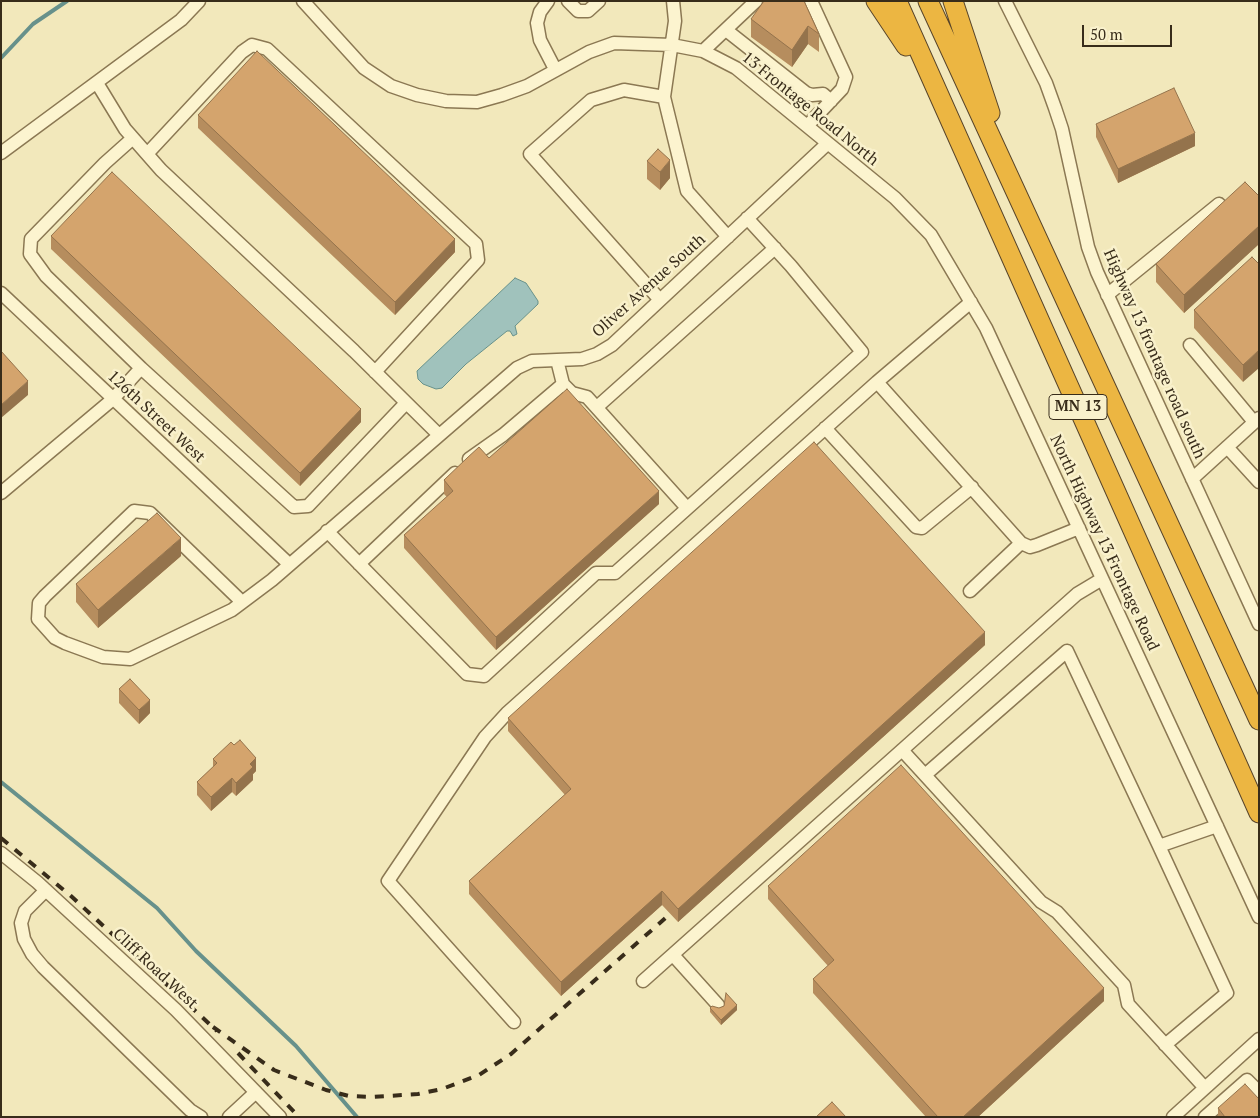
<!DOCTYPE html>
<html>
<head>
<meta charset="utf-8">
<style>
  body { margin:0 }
  #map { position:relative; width:1260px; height:1118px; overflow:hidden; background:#f2e8bb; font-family:"PT Serif",serif }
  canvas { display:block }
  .frame { position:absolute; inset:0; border:2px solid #382c1a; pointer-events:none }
  .scale { position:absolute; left:1082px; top:25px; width:90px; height:22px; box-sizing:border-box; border:2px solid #382c1a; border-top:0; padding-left:6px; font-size:15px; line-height:18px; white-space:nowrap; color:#382c1a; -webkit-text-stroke:4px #f9f1cc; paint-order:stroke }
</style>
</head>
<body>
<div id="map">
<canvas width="1260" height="1118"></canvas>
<div class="frame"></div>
<div class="scale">50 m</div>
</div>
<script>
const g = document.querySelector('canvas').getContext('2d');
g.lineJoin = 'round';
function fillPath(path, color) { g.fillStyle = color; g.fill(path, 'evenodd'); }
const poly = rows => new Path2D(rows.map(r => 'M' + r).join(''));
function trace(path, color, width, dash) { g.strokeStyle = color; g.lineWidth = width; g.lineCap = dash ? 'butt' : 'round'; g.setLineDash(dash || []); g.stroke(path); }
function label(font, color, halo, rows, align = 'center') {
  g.font = font + ' "PT Serif",serif'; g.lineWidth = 5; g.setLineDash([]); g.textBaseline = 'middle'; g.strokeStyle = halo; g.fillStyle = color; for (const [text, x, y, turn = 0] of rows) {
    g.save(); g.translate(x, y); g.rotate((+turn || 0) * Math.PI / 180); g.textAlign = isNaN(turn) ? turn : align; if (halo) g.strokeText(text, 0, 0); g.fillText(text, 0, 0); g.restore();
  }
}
const water = poly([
  [515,278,526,283,538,301,538,304,515,326,517,334,513,336,510,331,507,331,466,364,442,388,436,389,423,384,418,379,417,371,515,278]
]);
fillPath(water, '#a0c2bc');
trace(water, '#67918b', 1);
trace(poly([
  [1,58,33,24,67,1],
  [1,782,157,908,196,951,296,1046,357,1117]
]), '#67918b', 4);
const minor = poly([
  [303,1,364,68,391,86,417,95,446,101,477,102,502,95,527,86,589,52,614,43,672,45,703,51,736,68,895,198,931,235,986,328,1259,917],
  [548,1,540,12,537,23,540,40,555,69],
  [568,1,578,11,588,11,599,1],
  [1005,1,1046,83,1055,108,1062,129,1088,247,1097,272,1259,624],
  [726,30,806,93,812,95,823,94,831,101],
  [703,51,756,1],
  [97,83,125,129,161,170,354,351,438,434],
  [664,97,687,191,728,237],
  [807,126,842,89,846,77,811,1],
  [133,138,105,163,31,239,30,254,46,276,141,368],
  [1,153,181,20,199,1],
  [147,154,242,52,252,45,267,49,476,244,478,260,375,372],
  [1,293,289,564],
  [1107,295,1219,204],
  [660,300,530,154,591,100,624,90,664,97,675,21,673,1],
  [971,302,877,382,1021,543,1030,547,1037,545,1079,528],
  [1190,345,1254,422],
  [557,360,563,384,572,393,587,397,687,508],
  [597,407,775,248],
  [825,428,916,527,922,528,972,487],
  [1227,447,1259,482],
  [469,459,503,435,563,384],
  [1192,479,1259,418],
  [1,493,113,399,141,368,294,507,308,506,406,403],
  [327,531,467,674,484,676,596,573,615,573,862,352,791,266,747,218],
  [359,564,455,473],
  [970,591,1021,543],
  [242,602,150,513,134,511,45,596,39,603,38,619,55,638,65,643,103,657,130,659,232,610,272,580,517,368,532,361,582,359,597,354,612,345,828,143],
  [902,750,1041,902,1057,912,1124,985,1128,1004,1205,1088],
  [925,775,1067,651,1159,846],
  [1,853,37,882,176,1010,280,1117],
  [46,890,25,911,21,923,24,939,32,954,43,967,190,1110,201,1117],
  [673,955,718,1005],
  [643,981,1077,594,1102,579],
  [514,1022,388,881,485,737,507,713,877,382],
  [1165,1045,1227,993,1159,846,1217,826],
  [229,1117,256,1092],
  [1173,1117,1259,1039],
  [1205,1117,1247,1080,1259,1092]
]);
const highway = poly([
  [876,1,906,46],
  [897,1,1259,813],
  [928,1,1259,720],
  [953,1,990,113]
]);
trace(minor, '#8b7853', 15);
trace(highway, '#584429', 21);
trace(minor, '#fcf4cf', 12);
trace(highway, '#ecb642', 19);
trace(poly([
  [1,838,71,896,217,1031],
  [213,1027,274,1070,326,1090,349,1096,372,1097,418,1094,442,1089,479,1075,511,1054,670,914],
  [238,1053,299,1117]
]), '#382c1a', 4, [9, 9]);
fillPath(poly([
  [804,1,819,34,819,52,808,44,792,67,751,37,751,19],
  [198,115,455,252,395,315,198,128],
  [1096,124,1195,146,1118,183,1096,137],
  [647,161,670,178,660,190,647,179],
  [1259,196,1259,244,1184,313,1156,282,1156,264],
  [51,236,361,422,300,486,51,249],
  [1259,264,1243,382,1194,328,1194,310],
  [489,458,659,504,496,650,404,548,404,535,447,497,444,494,444,480],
  [181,556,98,628,76,602,76,584],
  [985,645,678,922,662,905,561,996,469,894,469,881,565,795,508,731,508,718],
  [119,689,150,713,139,724,119,703],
  [213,759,256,771,253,774,253,780,236,796,232,792,211,811,197,795,197,782,213,767],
  [768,886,1104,1001,978,1117,926,1117,813,993,813,979,828,966,768,899],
  [724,1006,737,1010,721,1025,710,1012,710,1008,719,1008],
  [1218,1108,1259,1117,1218,1117]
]), '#b68d5e');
fillPath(poly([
  [808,26,808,44,792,67,792,50],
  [1195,133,1195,146,1118,183,1118,169],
  [670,160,670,178,660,190,660,172],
  [1259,226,1259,244,1184,313,1184,295],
  [455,239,455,252,395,315,395,302],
  [1259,350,1259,368,1243,382,1243,365],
  [28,381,28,395,1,418,1,405],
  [361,409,361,422,300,486,300,473],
  [659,491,659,504,496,650,496,637],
  [181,538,181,556,98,628,98,610],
  [985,632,985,645,678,922,678,909],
  [150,700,150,713,139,724,139,710],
  [256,758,256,771,253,774,253,780,236,796,236,783,250,764],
  [232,778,232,792,211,811,211,797],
  [662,891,662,905,561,996,561,982],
  [1104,988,1104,1001,978,1117,963,1117],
  [737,1005,737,1010,721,1025,721,1020]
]), '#94734c');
const building = poly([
  [764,1,804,1,819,34,808,26,792,50,751,19,764,1],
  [257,51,455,239,395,302,198,115,257,51],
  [1174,88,1195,133,1118,169,1096,124,1174,88],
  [658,149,670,160,660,172,647,161,658,149],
  [112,172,361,409,300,473,51,236,112,172],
  [1245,182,1259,196,1259,226,1184,295,1156,264,1245,182],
  [1252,257,1259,264,1259,350,1243,365,1194,310,1252,257],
  [1,351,28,381,1,405,1,351],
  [567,389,659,491,496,637,404,535,453,491,444,480,467,458,479,447,489,458,567,389],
  [814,442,985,632,678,909,662,891,561,982,469,881,571,789,508,718,814,442],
  [157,513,181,538,98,610,76,584,157,513],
  [130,679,150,700,139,710,119,689,130,679],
  [240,740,256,758,250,764,253,767,236,783,232,778,211,797,197,782,217,763,213,759,231,742,234,745,240,740],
  [901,765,1104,988,963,1117,938,1117,813,979,834,960,768,886,901,765],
  [726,993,737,1005,721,1020,710,1008,712,1006,719,1008,724,1006,726,993],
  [1245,1084,1259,1099,1259,1117,1225,1117,1218,1108,1245,1084],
  [832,1102,846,1117,816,1117,832,1102]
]);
fillPath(building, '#d4a46d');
trace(building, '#94734c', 1);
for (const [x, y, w] of [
  [1078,407,58]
]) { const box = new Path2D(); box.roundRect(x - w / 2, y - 12.5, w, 25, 4); g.fillStyle = '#f9f1cc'; g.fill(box); trace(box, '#382c1a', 1); }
label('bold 15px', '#382c1a', null, [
  ["MN 13",1078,407]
]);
label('16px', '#382c1a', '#f9f1cc', [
  ["13 Frontage Road North",810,109,39],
  ["Oliver Avenue South",649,286,-42],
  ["Highway 13 frontage road south",1154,354,66],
  ["126th Street West",156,417,43],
  ["North Highway 13 Frontage Road",1104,543,65],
  ["Cliff Road West",155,969,43]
]);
</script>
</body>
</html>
